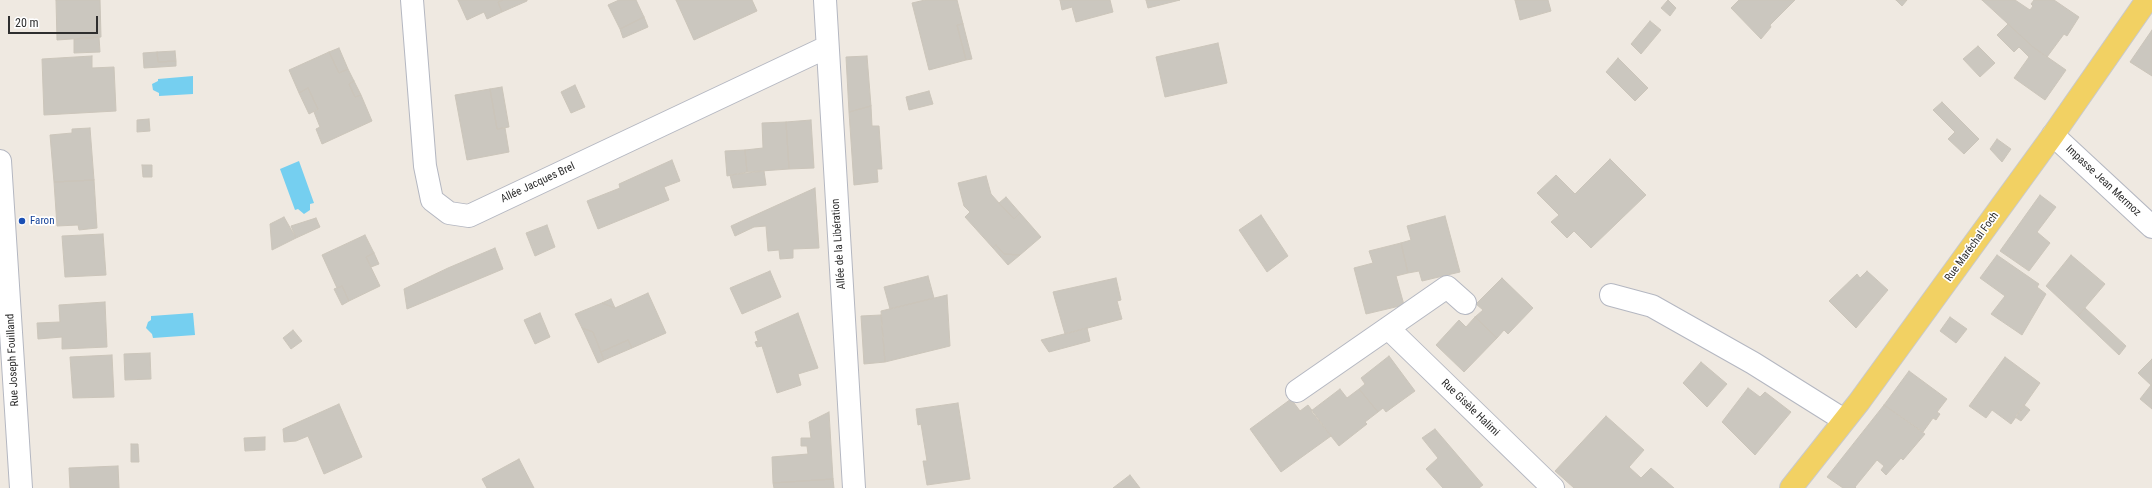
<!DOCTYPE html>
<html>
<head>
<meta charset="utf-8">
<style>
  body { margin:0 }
  #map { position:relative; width:2152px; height:488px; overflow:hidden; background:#efe9e1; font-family:"Roboto Condensed",sans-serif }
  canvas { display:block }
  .scale { position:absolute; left:8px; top:16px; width:90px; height:18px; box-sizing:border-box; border:2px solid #2e2e2e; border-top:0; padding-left:5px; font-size:12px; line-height:14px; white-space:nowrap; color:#2e2e2e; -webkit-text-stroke:3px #fff; paint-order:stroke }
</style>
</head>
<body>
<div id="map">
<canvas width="2152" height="488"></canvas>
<div class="scale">20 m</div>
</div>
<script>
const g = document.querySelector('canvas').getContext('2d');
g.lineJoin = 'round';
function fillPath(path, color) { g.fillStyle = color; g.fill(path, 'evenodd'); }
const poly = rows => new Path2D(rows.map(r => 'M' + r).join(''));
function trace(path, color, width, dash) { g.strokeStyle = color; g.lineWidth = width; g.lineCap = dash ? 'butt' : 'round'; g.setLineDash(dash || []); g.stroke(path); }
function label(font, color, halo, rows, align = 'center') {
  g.font = font + ' "Roboto Condensed",sans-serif'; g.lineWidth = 3.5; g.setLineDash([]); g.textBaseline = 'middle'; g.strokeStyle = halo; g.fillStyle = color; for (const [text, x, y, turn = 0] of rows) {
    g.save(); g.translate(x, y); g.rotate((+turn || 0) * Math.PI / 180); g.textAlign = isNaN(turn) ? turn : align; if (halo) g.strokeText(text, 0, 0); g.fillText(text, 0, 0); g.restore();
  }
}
fillPath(poly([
  [193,76,193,94,159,96,159,93,153,90,152,84,158,81,158,79],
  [299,161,314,203,310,204,310,210,304,214,298,209,295,210,280,169],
  [193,313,195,335,153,338,152,334,146,328,148,322,151,320,151,316]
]), '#75cff0');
const building = poly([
  [56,0,100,0,101,37,57,40,56,0],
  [458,0,503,0,498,2,502,12,487,19,484,12,467,20,458,0],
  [503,0,527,0,527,1,502,12,498,2,503,0],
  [619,0,636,0,644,17,620,29,608,5,619,0],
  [676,0,752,0,757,11,694,40,676,0],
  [925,0,957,0,963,24,957,25,966,60,929,70,912,3,925,0],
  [1060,0,1110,0,1113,12,1076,22,1072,7,1062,10,1060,0],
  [1146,0,1180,0,1148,8,1146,0],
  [1515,0,1548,0,1551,11,1520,20,1515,0],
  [1668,0,1676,8,1670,16,1661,8,1668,0],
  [1739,0,1795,0,1770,25,1771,27,1761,39,1731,8,1739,0],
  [1896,0,1907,0,1902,6,1896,0],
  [1982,0,2015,0,2030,10,2033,6,2031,4,2034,0,2054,0,2079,17,2067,36,2064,34,2047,57,2033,47,1982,0],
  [644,17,648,27,623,38,620,29,644,17],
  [1650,21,1661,30,1641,54,1631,44,1650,21],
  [963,24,972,59,966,60,957,25,963,24],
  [2008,24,2033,47,2066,70,2045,100,2014,78,2029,57,2019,47,2014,52,1997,35,2008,24],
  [2152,30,2152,76,2130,62,2152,30],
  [99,37,100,52,74,53,74,39,99,37],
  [1218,43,1227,83,1165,97,1156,57,1218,43],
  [1978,46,1995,63,1980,77,1963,59,1978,46],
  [339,48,348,69,339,73,329,52,339,48],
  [175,51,176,61,158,62,157,52,175,51],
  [157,52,158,62,176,61,176,66,144,68,143,53,157,52],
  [329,52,339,73,348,69,354,81,349,84,355,97,361,95,372,121,322,144,316,129,320,127,314,112,318,109,308,88,299,93,289,70,329,52],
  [92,56,92,68,114,67,116,111,44,115,42,59,92,56],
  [867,56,871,106,849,112,846,57,867,56],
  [1618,58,1648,88,1635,101,1606,72,1618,58],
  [354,81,361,95,355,97,349,84,354,81],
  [575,85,585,107,571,113,561,92,575,85],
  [502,87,509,127,497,129,490,89,502,87],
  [308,88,318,109,309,114,299,93,308,88],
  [490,89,497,129,505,128,509,152,467,160,455,95,490,89],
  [929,91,933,104,909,110,906,97,929,91],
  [1942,102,1979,139,1964,154,1948,139,1955,132,1933,110,1942,102],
  [871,106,872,126,879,126,882,169,877,169,878,182,854,185,849,112,871,106],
  [149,119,150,131,137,132,137,120,149,119],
  [811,120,814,168,789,169,786,122,811,120],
  [786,122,789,169,747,172,745,150,763,148,762,123,786,122],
  [90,128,94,180,54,182,50,135,72,133,72,129,90,128],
  [1997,139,2011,149,2002,162,1990,149,1997,139],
  [745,150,747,172,727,176,725,151,745,150],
  [1610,159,1646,195,1591,248,1574,231,1567,238,1551,222,1559,215,1537,193,1556,175,1575,194,1610,159],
  [672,160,680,181,664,187,669,200,598,229,587,201,620,188,619,184,672,160],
  [142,165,152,165,152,177,143,177,142,165],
  [764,171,766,185,733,188,730,175,764,171],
  [986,176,991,194,999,203,1014,219,1020,213,1041,237,1020,255,1004,254,996,245,993,248,965,217,970,212,964,206,958,183,986,176],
  [94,180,97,228,79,230,78,225,57,226,54,182,94,180],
  [815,188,819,248,793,249,793,258,780,259,779,250,768,251,766,226,754,227,735,236,731,226,815,188],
  [2040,195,2056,207,2037,232,2050,243,2029,271,2000,251,2040,195],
  [1006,197,1020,213,1014,219,999,203,1006,197],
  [1261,215,1288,256,1267,272,1239,230,1261,215],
  [1445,216,1460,272,1422,281,1419,271,1408,273,1401,243,1411,240,1407,226,1445,216],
  [284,217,296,238,272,250,270,224,284,217],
  [316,218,320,227,296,238,291,226,316,218],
  [547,225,555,247,535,256,526,233,547,225],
  [103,234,106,275,65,277,62,236,103,234],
  [365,235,374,253,366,257,380,286,349,301,342,286,337,288,322,255,365,235],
  [1401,243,1408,273,1396,276,1404,305,1366,314,1354,268,1373,263,1369,251,1401,243],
  [996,245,1004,254,1020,255,1008,265,993,248,996,245],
  [495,248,503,269,407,309,404,289,448,268,495,248],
  [374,253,379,264,371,267,366,257,374,253],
  [1997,255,2039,284,2037,287,2046,294,2022,335,1991,314,2005,296,1980,278,1997,255],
  [2071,255,2105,284,2078,316,2046,286,2071,255],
  [770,271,781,297,742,314,730,288,770,271],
  [1867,271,1888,290,1856,328,1829,301,1857,274,1860,278,1867,271],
  [928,276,934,298,890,309,884,287,928,276],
  [1116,278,1121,300,1117,301,1122,319,1065,334,1053,292,1116,278],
  [1502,278,1533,308,1508,334,1504,330,1497,338,1475,317,1483,310,1476,304,1502,278],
  [342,286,349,301,342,305,334,289,342,286],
  [648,293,666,333,632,348,628,340,601,352,593,332,582,328,575,314,602,303,615,308,648,293],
  [947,295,950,346,885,362,881,311,947,295],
  [611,299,615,308,602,303,611,299],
  [105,302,107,347,62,349,62,337,38,339,37,323,60,322,59,305,105,302],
  [2085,308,2126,346,2119,355,2078,316,2085,308],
  [540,313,550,337,535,344,524,320,540,313],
  [798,313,818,368,798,374,801,385,777,393,762,346,757,347,755,342,758,341,755,332,798,313],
  [881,315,885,362,864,364,861,316,881,315],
  [1475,317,1497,338,1464,372,1436,345,1459,320,1466,327,1475,317],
  [1950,317,1967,329,1956,343,1940,331,1950,317],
  [582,328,593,332,604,360,598,363,582,328],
  [1087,328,1090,341,1049,352,1041,340,1087,328],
  [293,330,302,341,291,349,283,338,293,330],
  [628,340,632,348,604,360,601,352,628,340],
  [150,353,151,379,125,380,124,354,150,353],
  [112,355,114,397,73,398,70,357,112,355],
  [1389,356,1415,391,1386,412,1383,408,1378,412,1359,389,1365,384,1361,378,1389,356],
  [2005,357,2040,383,2011,424,1992,410,1986,418,1969,406,2005,357],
  [2152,359,2152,386,2138,373,2152,359],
  [1701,362,1727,384,1707,407,1683,383,1701,362],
  [1909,371,1947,399,1937,412,1940,414,1936,420,1933,418,1923,432,1884,405,1909,371],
  [2151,385,2152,386,2152,409,2140,399,2151,385],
  [1748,388,1760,397,1765,392,1791,412,1755,455,1722,422,1748,388],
  [1340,389,1347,398,1359,389,1378,412,1365,422,1367,424,1339,446,1311,411,1340,389],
  [1291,399,1300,411,1308,405,1331,436,1281,472,1250,429,1291,399],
  [958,403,970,479,927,485,923,461,927,461,921,424,918,425,916,409,958,403],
  [339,404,362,457,324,474,308,436,296,441,284,442,283,429,339,404],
  [1884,405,1925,434,1903,460,1901,458,1886,475,1881,470,1884,466,1877,460,1855,487,1856,488,1843,488,1827,477,1884,405],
  [2024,405,2030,410,2021,421,2015,417,2024,405],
  [829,412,833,479,773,483,772,457,808,454,807,446,801,446,801,438,811,438,809,422,829,412],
  [1606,416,1644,450,1629,467,1641,478,1651,468,1674,488,1574,488,1555,471,1606,416],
  [1435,429,1483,485,1479,488,1443,488,1426,469,1438,458,1422,438,1435,429],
  [265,437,265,450,245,451,244,438,265,437],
  [131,444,138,444,139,462,131,462,131,444],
  [519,459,534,488,487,488,482,479,519,459],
  [118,466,119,488,70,488,69,468,118,466],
  [1130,475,1140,488,1113,488,1130,475],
  [833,479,834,488,774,488,773,483,833,479]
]);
fillPath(building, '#cbc7bf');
trace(building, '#cbc5ba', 1);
const minor = poly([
  [412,0,425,166,432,200,449,213,469,216,827,47],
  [825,0,854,488],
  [2053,135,2152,227],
  [0,161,21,488],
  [1611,295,1652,306,1753,363,1844,420],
  [1388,328,1553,488],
  [1297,391,1447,287,1465,303]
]);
const major = poly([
  [1791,488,1859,402,2053,135,2147,0]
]);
trace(minor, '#b4b7c1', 24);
trace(major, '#c9c9c9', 24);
trace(minor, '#fff', 22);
trace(major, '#f2d163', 22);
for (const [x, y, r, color] of [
  [22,221,4,"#1a4fb4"]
]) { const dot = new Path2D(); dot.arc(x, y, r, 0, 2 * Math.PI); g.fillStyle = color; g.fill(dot); trace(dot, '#fff', 1.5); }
label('11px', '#2e2e2e', '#fff', [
  ["Impasse Jean Mermoz",2103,181,43],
  ["Allée Jacques Brel",538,183,-25],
  ["Allée de la Libération",839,244,-94],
  ["Rue Maréchal Foch",1972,247,-54],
  ["Rue Joseph Fouilland",13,360,-93],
  ["Rue Gisèle Halimi",1470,408,44]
]);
label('11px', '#164399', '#fff', [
  ["Faron",30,221]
], 'left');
</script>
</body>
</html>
